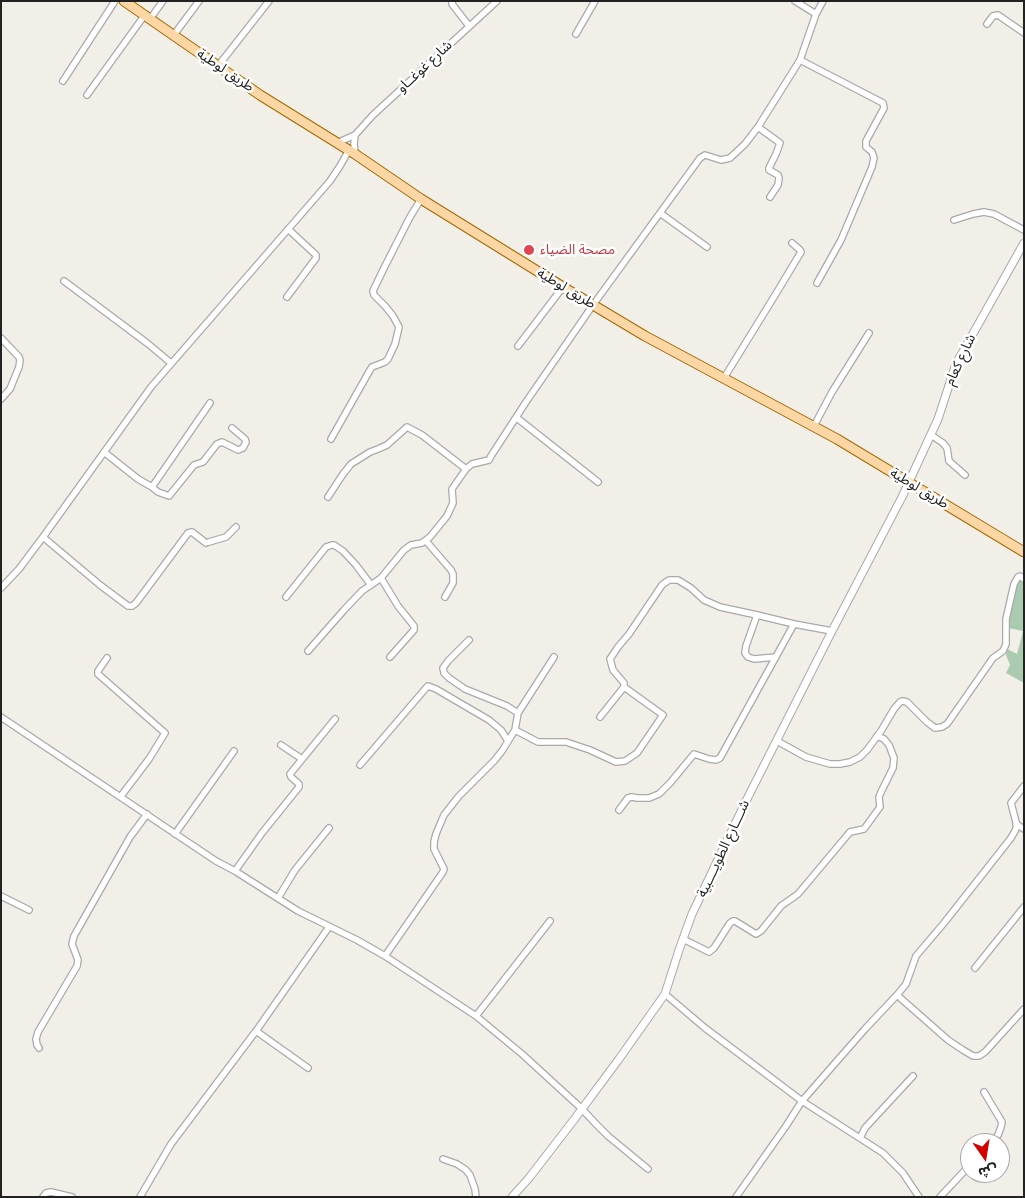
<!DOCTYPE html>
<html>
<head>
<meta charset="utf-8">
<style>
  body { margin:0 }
  #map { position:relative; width:1025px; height:1198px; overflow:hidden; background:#f2efe9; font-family:Roboto,"Noto Sans Arabic",sans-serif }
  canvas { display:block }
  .frame { position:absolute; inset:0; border:2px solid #222; pointer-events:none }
  .north { position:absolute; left:960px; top:1133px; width:50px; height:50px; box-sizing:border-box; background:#fff; border:1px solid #a7a7a7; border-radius:50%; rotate:167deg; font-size:14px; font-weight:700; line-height:20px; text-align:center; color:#222 }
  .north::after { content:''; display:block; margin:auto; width:18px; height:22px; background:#d40000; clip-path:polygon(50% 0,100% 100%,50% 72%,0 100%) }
</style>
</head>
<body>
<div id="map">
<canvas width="1025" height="1198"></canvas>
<div class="frame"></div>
<div class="north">ش</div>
</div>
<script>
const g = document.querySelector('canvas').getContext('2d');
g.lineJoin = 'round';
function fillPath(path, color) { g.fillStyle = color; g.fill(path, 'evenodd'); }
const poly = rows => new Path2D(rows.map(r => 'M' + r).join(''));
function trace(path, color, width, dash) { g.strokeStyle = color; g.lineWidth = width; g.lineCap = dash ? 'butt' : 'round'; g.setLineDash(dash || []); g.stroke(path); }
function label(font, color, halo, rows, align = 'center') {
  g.font = font + ' Roboto,"Noto Sans Arabic",sans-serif'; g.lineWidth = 5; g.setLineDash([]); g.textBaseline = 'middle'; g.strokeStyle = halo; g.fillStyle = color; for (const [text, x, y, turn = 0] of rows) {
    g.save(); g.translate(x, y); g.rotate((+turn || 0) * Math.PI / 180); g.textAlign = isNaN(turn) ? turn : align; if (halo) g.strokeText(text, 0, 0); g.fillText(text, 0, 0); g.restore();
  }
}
fillPath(poly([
  [1019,578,1024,581,1024,683,1006,673,1010,665,1006,655,1007,649,1017,654,1023,631,1008,628,1010,609]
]), '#aacbaf');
const minor = poly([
  [452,1,452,4,469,26],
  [795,1,816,14],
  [150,19,163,1],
  [987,24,993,16,998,15,1024,33],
  [576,34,595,1],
  [173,36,199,1],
  [800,60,883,103,884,108,866,141,866,147,872,152,874,158,872,167,841,240,817,283],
  [218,66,269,1],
  [63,81,115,1],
  [87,95,144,16],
  [758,127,780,143,776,154,769,168,769,170,778,175,779,178,778,185,770,197],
  [355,135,354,144,355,154],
  [337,143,355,135,373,115,497,1],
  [660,213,707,247],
  [954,220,973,214,984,212,994,214,1024,230],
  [64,281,147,343,171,363],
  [287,297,316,258,316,255,288,229],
  [1,338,19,357,20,360,19,367,10,389,1,399],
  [518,346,563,287],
  [724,378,777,292,801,252,800,250,792,243],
  [517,418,598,482],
  [814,426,832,392,869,333],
  [931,435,943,443,947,448,949,461,965,475],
  [331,439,370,370,372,367,385,362,388,359,395,344,399,327,393,316,385,306,374,295,373,291,383,270,410,217,421,199],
  [104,452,138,479,152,487,210,403],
  [152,487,158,492,169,496,194,465,203,462,217,444,222,442,238,450,243,448,246,442,245,439,232,428],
  [328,497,343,474,351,464,370,452,378,449,387,445,407,427,422,435,466,469],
  [43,537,100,585,128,606,132,606,136,603,188,533,192,532,206,543,209,542,226,537,236,527],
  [426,541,451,570,453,574,453,583,445,597],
  [1,588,19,569,43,537,151,387,330,181,340,166,349,150],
  [286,597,326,547,332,545,334,545,343,551,356,565,371,585,381,578],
  [757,615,746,646,745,653,748,657,754,659,776,657],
  [469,640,448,661,443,668,444,673,449,678,465,689,507,706,518,713],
  [308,651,344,610,362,591,371,585],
  [390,657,414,630,414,626,398,606,381,578,404,550,411,545,422,543,430,537,447,516,453,503,452,489,466,469,472,464,489,460,491,456,526,402,593,305,700,158,705,155,721,160,730,158,745,144,758,127,800,60,816,14,823,1],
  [107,658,98,671,98,674,165,733,149,759,121,796],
  [1,717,216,861,235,871,298,911,357,940,385,956,476,1016,522,1054,581,1108,595,1123,608,1136,648,1169],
  [600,717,624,687,624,683,613,670,610,659,618,647,629,634,662,585,669,580,678,580,691,588,704,600,720,607,757,615,794,624,832,631],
  [515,730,538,742,566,742,590,750,616,762,625,761,637,753,663,715,624,687],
  [777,741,806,757,830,764,840,764,850,762,860,757,867,750,881,731,894,709,900,702,902,701,907,702,927,722,935,728,942,727,947,724,993,658,1003,651,1006,644,1006,619,1014,584,1018,577,1020,576,1024,579],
  [281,745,302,759],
  [360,765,426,688,428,686,436,689,489,720,501,730,508,741],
  [619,810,628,798,632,797,637,798,649,798,659,794,670,783,694,754,709,759,716,760,720,758,794,624],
  [1016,824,1024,829],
  [175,834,234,751],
  [235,871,262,833,299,787,299,784,291,777,290,774,335,719],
  [1,896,29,910],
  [278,898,295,870,329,828],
  [683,939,709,952,714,948,730,923,733,921,735,921,756,934,761,931,781,906,798,894,850,832,864,829,880,807,879,797,881,792,893,768,894,758,889,745,884,739,877,736],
  [385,956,443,872,444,869,434,849,434,842,436,834,444,815,459,796,494,761,502,751,515,730,518,713,554,657],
  [975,968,1024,907],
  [665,994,705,1028,802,1101,883,1153,903,1173,919,1197],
  [897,995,948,1040,963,1050,973,1056,979,1056,985,1052,1024,1009],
  [476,1016,550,921],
  [256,1031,308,1068],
  [39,1048,37,1045,36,1039,38,1032,77,966,78,960,72,944,74,936,130,837,147,814],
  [984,1092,1002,1122,1001,1127,998,1135,991,1143],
  [860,1138,865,1128,913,1076],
  [443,1159,457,1164,466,1170,470,1175,475,1189,476,1197],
  [43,1197,46,1193,51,1192,72,1197],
  [140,1197,171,1144,256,1031,329,927],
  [736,1197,786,1126,802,1101,865,1029,897,995,906,984,916,956,944,923,1011,838,1015,831,1017,826,1011,803,1024,786],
  [940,1197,970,1165]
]);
const tertiary = poly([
  [512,1197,529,1178,573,1121,619,1059,665,994,679,950,692,914,747,799,832,631,902,497,938,419,956,364,1024,243]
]);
const primary = poly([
  [124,1,260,95,355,154,421,199,563,287,645,336,837,439,1024,552]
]);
trace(minor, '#a9a9a9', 8);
trace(tertiary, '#a9a9a9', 9);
trace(primary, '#a06b00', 11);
trace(minor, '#fff', 5.5);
trace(tertiary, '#fff', 7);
trace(primary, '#fcd6a4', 9);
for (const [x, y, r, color] of [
  [529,250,6,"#e0444e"]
]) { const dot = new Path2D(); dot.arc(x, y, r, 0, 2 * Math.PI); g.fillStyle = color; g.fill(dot); trace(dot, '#fff', 2); }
label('14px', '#222', '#fff', [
  ["شارع غوغــاو",425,67,-43],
  ["طريق لوطية",225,71,34],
  ["طريق لوطية",566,289,31],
  ["شارع كعام",961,360,-65],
  ["طريق لوطية",919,489,31],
  ["شــــارع الطويــــبية",724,849,-65]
]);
label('14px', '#be3a42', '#fff', [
  ["مصحة الضياء",540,250]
], 'left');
</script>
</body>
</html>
